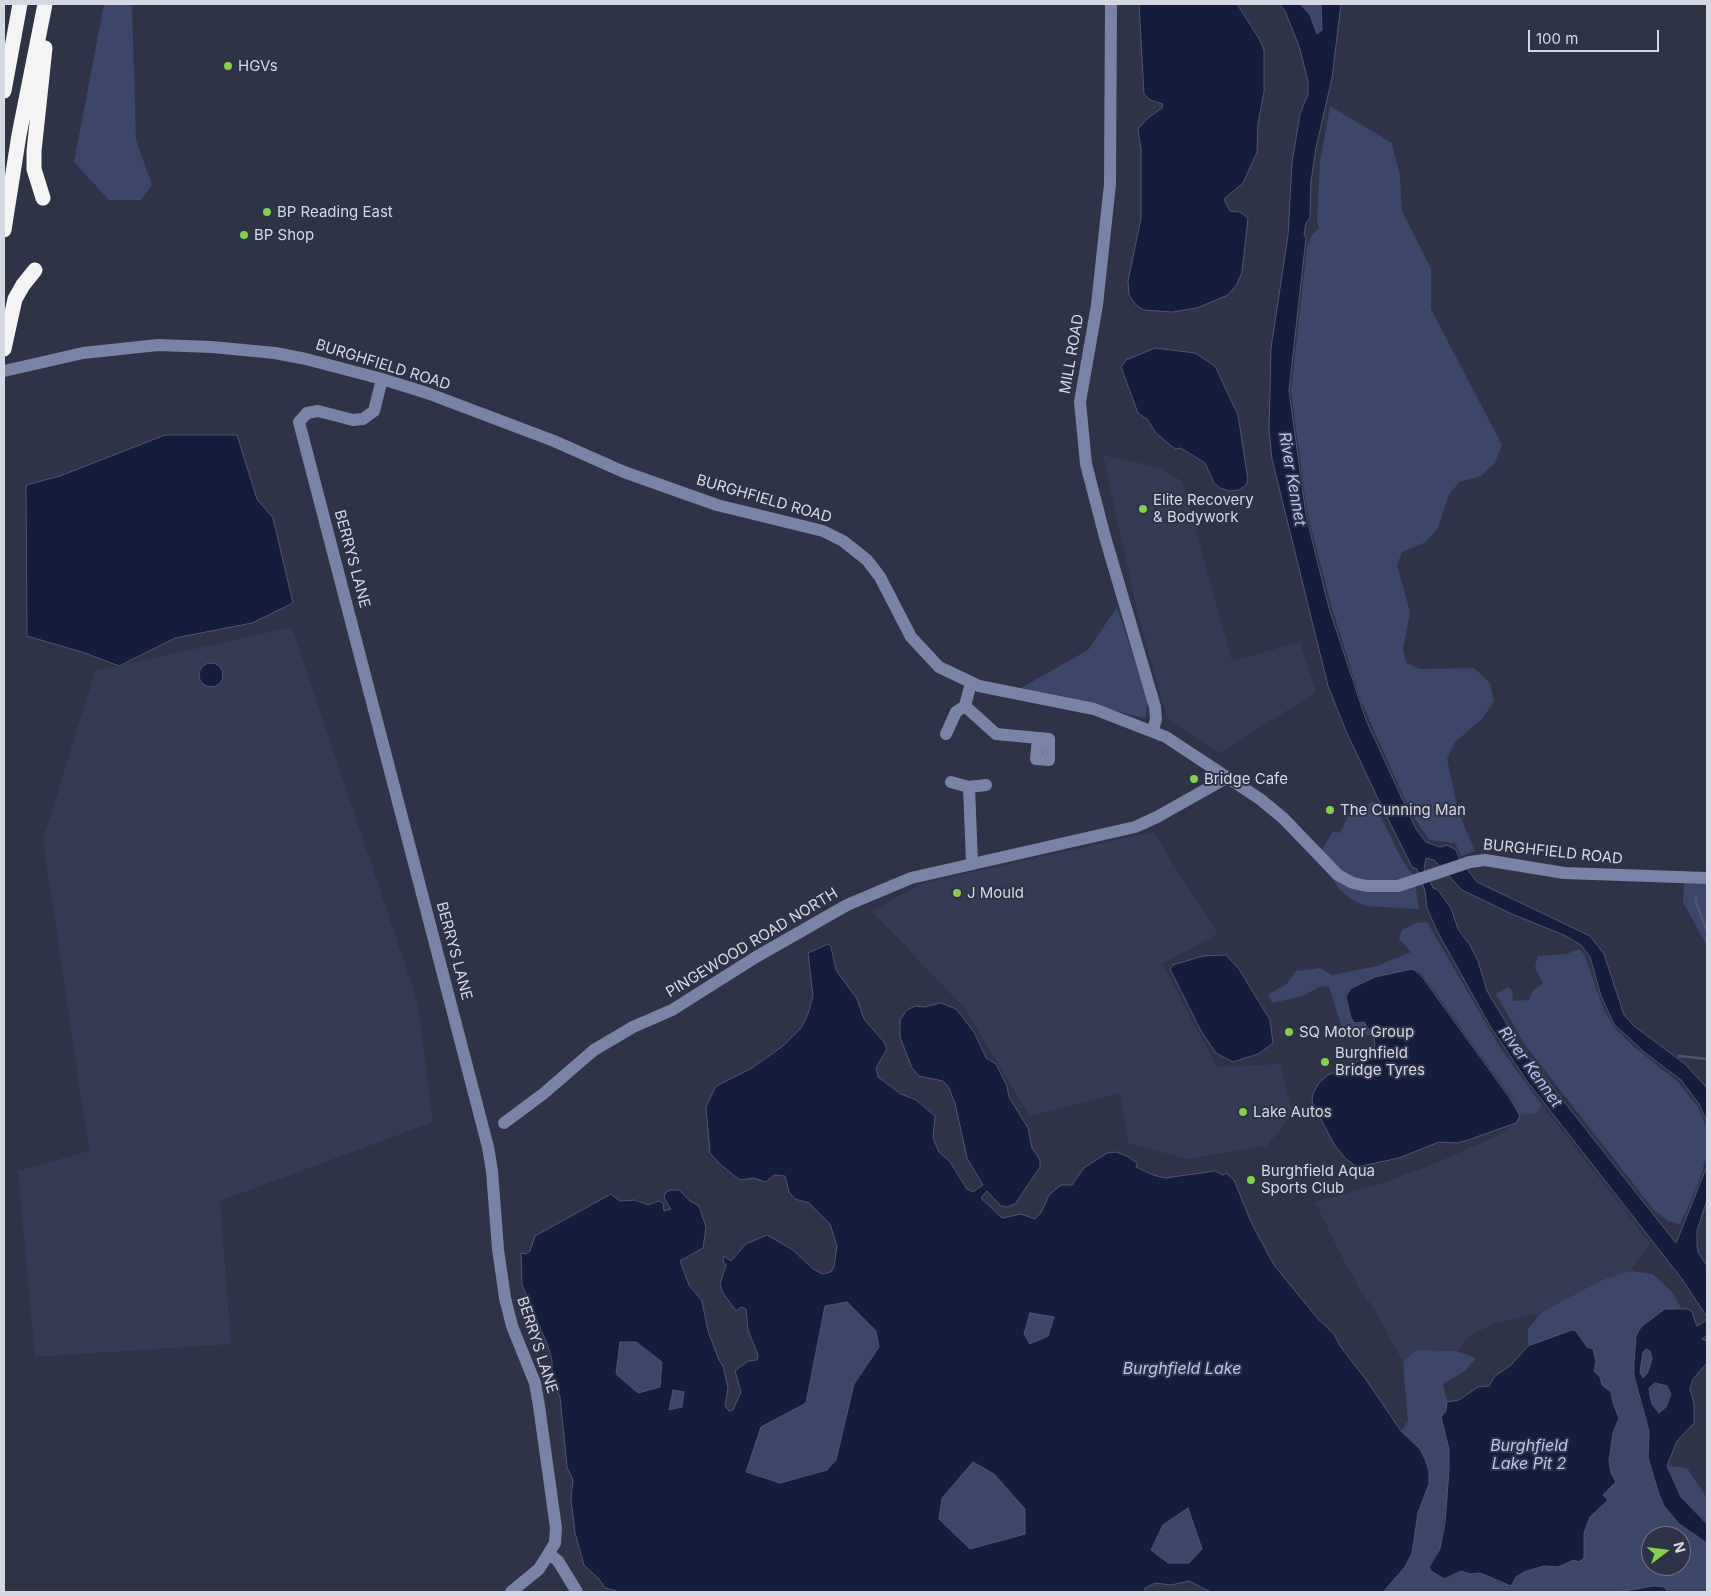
<!DOCTYPE html>
<html>
<head>
<meta charset="utf-8">
<style>
  body { margin:0 }
  #map { position:relative; width:1711px; height:1596px; overflow:hidden; background:#2e3445; font-family:Inter,sans-serif }
  canvas { display:block }
  .frame { position:absolute; inset:0; border:5px solid #d4d8e3; pointer-events:none }
  .north { position:absolute; left:1641px; top:1526px; width:50px; height:50px; box-sizing:border-box; background:#2e3445; border:1px solid #707684; border-radius:50%; rotate:75deg; font-size:14px; font-weight:700; line-height:20px; text-align:center; color:#d4d8e3 }
  .north::after { content:''; display:block; margin:auto; width:18px; height:22px; background:#83d04e; clip-path:polygon(50% 0,100% 100%,50% 72%,0 100%) }
  .scale { position:absolute; left:1528px; top:30px; width:131px; height:22px; box-sizing:border-box; border:2px solid #d4d8e3; border-top:0; padding-left:6px; font-size:15px; line-height:18px; white-space:nowrap; color:#d4d8e3; -webkit-text-stroke:4px #2e3445; paint-order:stroke }
</style>
</head>
<body>
<div id="map">
<canvas width="1711" height="1596"></canvas>
<div class="frame"></div>
<div class="north">N</div>
<div class="scale">100 m</div>
</div>
<script>
const g = document.querySelector('canvas').getContext('2d');
g.lineJoin = 'round';
function fillPath(path, color) { g.fillStyle = color; g.fill(path, 'evenodd'); }
const poly = rows => new Path2D(rows.map(r => 'M' + r).join(''));
function trace(path, color, width, dash) { g.strokeStyle = color; g.lineWidth = width; g.lineCap = dash ? 'butt' : 'round'; g.setLineDash(dash || []); g.stroke(path); }
function label(font, color, halo, rows, align = 'center') {
  g.font = font + ' Inter,sans-serif'; g.lineWidth = 4; g.setLineDash([]); g.textBaseline = 'middle'; g.strokeStyle = halo; g.fillStyle = color; for (const [text, x, y, turn = 0] of rows) {
    g.save(); g.translate(x, y); g.rotate((+turn || 0) * Math.PI / 180); g.textAlign = isNaN(turn) ? turn : align; if (halo) g.strokeText(text, 0, 0); g.fillText(text, 0, 0); g.restore();
  }
}
fillPath(poly([
  [1103,455,1157,467,1182,481,1232,661,1300,642,1316,692,1220,753,1167,718,1136,606],
  [292,627,417,1000,433,1122,220,1201,231,1344,35,1357,18,1171,89,1151,43,840,95,671],
  [1153,832,1218,934,1162,964,1217,1067,1280,1064,1293,1113,1267,1146,1187,1159,1128,1143,1120,1093,1030,1116,965,1009,872,911,923,883],
  [1542,1105,1650,1243,1630,1271,1602,1280,1542,1312,1493,1324,1471,1335,1457,1351,1416,1350,1403,1362,1375,1310,1359,1288,1341,1255,1315,1202,1380,1184,1438,1162,1499,1135,1516,1123,1520,1116,1537,1114]
]), '#343b53');
fillPath(poly([
  [104,4,132,4,136,140,152,185,141,200,109,200,74,162],
  [1300,4,1321,4,1322,30,1319,34,1316,34,1310,15],
  [1330,106,1392,143,1400,176,1402,211,1431,269,1431,309,1502,445,1495,463,1481,476,1459,482,1449,495,1438,528,1426,542,1402,552,1397,565,1410,612,1403,649,1406,663,1420,669,1474,668,1490,683,1494,701,1482,719,1455,742,1447,759,1458,811,1475,851,1461,856,1455,843,1429,840,1410,811,1361,701,1332,608,1307,512,1291,391,1307,247,1312,235,1319,228,1317,221,1320,162],
  [1117,607,1148,701,1145,718,1021,688,1088,650],
  [1373,801,1398,852,1409,871,1414,875,1419,909,1365,906,1351,899,1339,889,1326,868,1322,850,1333,831,1340,833,1350,812,1355,813],
  [1684,882,1707,882,1707,946,1683,902],
  [1427,922,1501,1049,1542,1105,1537,1114,1520,1115,1510,1096,1421,973,1413,969,1375,977,1350,988,1345,997,1351,1018,1355,1024,1364,1022,1373,1036,1354,1032,1344,1035,1329,986,1319,987,1303,996,1272,1003,1268,994,1287,984,1296,971,1320,968,1332,975,1377,966,1411,952,1399,939,1402,930,1415,923],
  [1579,949,1584,954,1604,1010,1614,1027,1632,1045,1678,1082,1697,1106,1707,1128,1707,1155,1697,1187,1680,1224,1668,1221,1654,1210,1525,1045,1496,994,1508,987,1512,991,1513,1001,1529,1000,1533,990,1543,984,1535,967,1538,956,1566,954],
  [1630,1271,1653,1274,1672,1292,1681,1308,1665,1309,1641,1327,1636,1336,1634,1363,1640,1402,1649,1431,1648,1458,1659,1494,1664,1506,1679,1524,1707,1543,1707,1592,1668,1592,1664,1587,1654,1586,1618,1592,1383,1592,1405,1567,1412,1553,1418,1513,1426,1493,1420,1449,1401,1431,1408,1421,1403,1362,1416,1350,1457,1351,1476,1358,1465,1371,1443,1384,1447,1402,1446,1411,1441,1417,1449,1449,1448,1495,1440,1549,1430,1563,1449,1578,1461,1571,1470,1574,1480,1573,1501,1583,1533,1568,1565,1564,1574,1560,1583,1549,1584,1533,1590,1517,1608,1501,1603,1495,1616,1482,1611,1473,1609,1461,1613,1433,1619,1418,1613,1403,1611,1392,1602,1385,1600,1377,1594,1371,1596,1362,1593,1349,1583,1344,1576,1331,1528,1346,1528,1329,1542,1312,1602,1280],
  [1651,1536,1681,1536,1681,1566,1651,1566],
  [847,1302,876,1331,879,1347,854,1384,836,1459,827,1470,780,1483,746,1472,760,1427,806,1403,825,1306],
  [1030,1313,1054,1317,1048,1336,1030,1344,1024,1334],
  [620,1342,636,1342,662,1362,661,1387,638,1393,616,1374],
  [1646,1348,1650,1351,1652,1359,1648,1372,1643,1379,1640,1372,1643,1352],
  [1655,1383,1667,1386,1671,1394,1666,1407,1660,1413,1652,1404,1650,1396,1649,1388],
  [673,1390,684,1392,682,1407,668,1410],
  [973,1461,994,1474,1025,1509,1025,1534,970,1549,939,1519,942,1498],
  [1668,1466,1687,1468,1707,1498,1707,1523,1681,1497],
  [1188,1507,1202,1549,1189,1563,1168,1563,1151,1551,1163,1525]
]), '#3c4669');
const water = poly([
  [1139,4,1237,4,1260,40,1264,50,1264,92,1258,124,1257,152,1243,183,1224,199,1230,211,1240,212,1248,218,1242,272,1237,284,1228,295,1197,308,1172,312,1144,310,1136,305,1129,295,1128,281,1141,218,1141,149,1138,129,1148,118,1162,108,1163,104,1150,100,1144,94,1139,4],
  [1279,4,1300,4,1310,15,1317,34,1322,30,1321,4,1341,4,1332,78,1316,148,1311,181,1310,218,1306,223,1304,235,1306,238,1289,391,1306,515,1329,608,1366,720,1416,829,1426,842,1440,847,1447,845,1456,850,1460,860,1477,882,1590,936,1604,954,1624,1015,1634,1026,1685,1064,1707,1088,1707,1122,1699,1104,1681,1080,1644,1052,1614,1024,1601,996,1590,957,1581,945,1566,936,1512,914,1462,890,1434,860,1426,858,1424,869,1433,888,1438,890,1451,908,1458,929,1470,945,1478,961,1487,991,1508,1026,1527,1055,1676,1243,1707,1166,1707,1200,1697,1231,1697,1244,1698,1252,1707,1266,1707,1335,1702,1339,1707,1341,1707,1363,1693,1379,1690,1389,1694,1404,1694,1423,1677,1441,1667,1466,1681,1497,1707,1524,1707,1543,1679,1524,1664,1506,1659,1494,1648,1458,1649,1431,1634,1376,1634,1363,1636,1336,1641,1327,1658,1314,1665,1309,1688,1309,1692,1312,1697,1326,1707,1320,1707,1317,1682,1279,1527,1081,1490,1026,1437,931,1427,908,1425,891,1417,869,1412,867,1380,803,1346,731,1328,686,1272,459,1269,430,1271,348,1288,235,1292,163,1300,114,1308,94,1308,81,1299,46,1285,11,1279,4],
  [1646,1349,1650,1351,1652,1359,1648,1372,1643,1378,1640,1372,1643,1352,1646,1349],
  [1655,1383,1667,1386,1671,1394,1666,1407,1659,1413,1652,1404,1650,1396,1649,1388,1655,1383],
  [1155,348,1195,353,1215,366,1238,415,1248,480,1246,485,1239,490,1229,491,1220,488,1214,483,1205,463,1181,448,1176,449,1170,445,1156,433,1147,419,1138,413,1121,367,1126,360,1155,348],
  [165,435,237,435,257,499,273,518,293,603,252,623,175,638,119,666,85,653,27,636,26,485,60,476,165,435],
  '199 675a12 12 0 1 1 24 0a12 12 0 1 1-24 0Z',
  [828,944,831,947,836,970,857,999,864,1019,884,1042,887,1049,876,1068,878,1077,901,1094,916,1100,935,1116,933,1138,939,1152,950,1162,967,1189,973,1192,983,1185,967,1158,955,1103,948,1086,943,1081,919,1076,912,1068,900,1037,900,1020,907,1010,915,1006,924,1007,941,1003,956,1009,974,1032,986,1058,996,1064,1007,1086,1009,1097,1028,1128,1032,1148,1040,1160,1040,1167,1015,1204,1007,1207,1001,1206,987,1191,981,1198,1002,1218,1021,1214,1035,1219,1041,1213,1049,1195,1061,1185,1072,1185,1084,1168,1107,1153,1116,1152,1127,1156,1137,1163,1136,1167,1153,1175,1165,1178,1215,1171,1223,1175,1226,1173,1234,1180,1251,1222,1274,1265,1318,1319,1334,1334,1340,1346,1367,1381,1401,1431,1420,1449,1425,1459,1429,1471,1429,1484,1418,1513,1412,1553,1405,1567,1383,1592,1211,1592,1189,1581,1171,1585,1155,1583,1145,1588,1145,1592,620,1592,605,1588,599,1579,584,1565,575,1533,571,1499,573,1480,567,1467,560,1397,552,1375,552,1360,548,1346,522,1285,521,1253,526,1254,530,1251,535,1236,611,1194,620,1201,635,1200,648,1205,659,1201,663,1203,664,1211,671,1209,664,1198,665,1193,670,1190,679,1190,690,1201,699,1206,706,1227,703,1248,680,1261,689,1285,702,1301,708,1331,719,1360,723,1366,728,1388,725,1406,729,1411,733,1410,741,1392,735,1371,748,1361,757,1360,758,1355,748,1330,746,1309,741,1307,736,1311,723,1293,720,1284,726,1265,723,1261,724,1256,731,1261,746,1244,767,1235,793,1250,813,1269,822,1274,831,1272,834,1267,837,1246,830,1224,809,1203,795,1199,789,1192,785,1176,774,1175,766,1182,754,1178,740,1180,721,1165,710,1153,706,1107,716,1086,752,1068,783,1046,801,1028,808,1014,813,996,808,953,828,944],
  [847,1302,876,1331,879,1347,854,1384,836,1460,827,1470,780,1483,746,1472,761,1427,806,1403,825,1306,847,1302],
  [1030,1313,1054,1317,1048,1336,1030,1344,1024,1334,1030,1313],
  [620,1342,636,1342,662,1362,660,1387,638,1393,616,1374,620,1342],
  [673,1390,684,1392,682,1407,669,1410,673,1390],
  [973,1462,994,1474,1025,1509,1025,1534,970,1549,939,1519,942,1498,973,1462],
  [1188,1508,1202,1549,1189,1563,1168,1563,1151,1550,1163,1525,1188,1508],
  [1226,955,1239,969,1270,1020,1273,1043,1258,1054,1233,1062,1216,1053,1201,1031,1170,969,1173,965,1203,956,1226,955],
  [1412,969,1420,974,1509,1097,1520,1116,1516,1123,1468,1140,1457,1143,1439,1142,1399,1158,1357,1167,1345,1158,1334,1144,1312,1102,1313,1094,1318,1084,1328,1075,1353,1066,1375,1046,1374,1037,1364,1022,1355,1023,1351,1018,1346,997,1350,989,1375,977,1412,969],
  [1572,1330,1576,1331,1587,1347,1593,1349,1596,1362,1594,1371,1600,1377,1602,1385,1611,1392,1613,1403,1619,1418,1613,1433,1609,1461,1611,1473,1616,1482,1603,1495,1608,1500,1590,1517,1584,1533,1584,1558,1579,1562,1574,1560,1558,1567,1544,1566,1524,1572,1516,1577,1511,1586,1480,1573,1470,1574,1461,1571,1444,1579,1431,1571,1429,1567,1440,1549,1445,1523,1449,1470,1449,1449,1441,1417,1446,1411,1447,1402,1459,1400,1478,1387,1489,1386,1495,1376,1510,1366,1528,1346,1572,1330],
  [1654,1586,1664,1587,1668,1592,1618,1592,1654,1586]
]);
fillPath(water, '#151d3d');
trace(water, '#4e556f', 1);
trace(poly([
  [1696,896,1696,902,1707,932],
  [1679,1056,1707,1059]
]), '#4e556f', 2.5);
trace(poly([
  [1111,4,1110,184,1097,305,1080,402,1086,464,1105,537,1155,707,1156,719,1153,730],
  [4,371,83,353,158,345,212,347,275,353,306,359,382,379,427,393,554,441,624,472,717,505,823,531,843,541,867,560,880,577,911,637,939,667,979,686,1094,709,1166,737,1260,799,1283,818,1338,875,1353,883,1367,886,1398,886,1470,862,1485,860,1564,873,1707,878],
  [382,379,374,411,363,419,353,420,318,411,307,413,299,422,488,1147,492,1171,498,1249,505,1298,512,1326,535,1383,539,1406,556,1528,555,1543,539,1569,511,1592],
  [965,706,996,734,1049,739,1049,760,1036,759,1038,738],
  [946,734,956,712,965,706,971,683],
  [951,782,969,787],
  [972,863,969,787,986,785],
  [504,1123,543,1094,594,1050,633,1027,672,1010,756,957,847,905,911,878,1135,827,1157,817,1228,777],
  [549,1554,558,1561,577,1592]
]), '#7883a6', 12);
trace(poly([
  [4,91,20,4],
  [43,198,34,169,34,151,45,48],
  [4,230,19,135,45,4],
  [4,349,15,299,23,285,35,270]
]), '#f4f4f4', 15);
for (const [x, y, r, color] of [
  [228,66,5,"#83d04e"],
  [267,212,5,"#83d04e"],
  [244,235,5,"#83d04e"],
  [1143,509,5,"#83d04e"],
  [1194,779,5,"#83d04e"],
  [1330,810,5,"#83d04e"],
  [957,893,5,"#83d04e"],
  [1289,1032,5,"#83d04e"],
  [1325,1062,5,"#83d04e"],
  [1243,1112,5,"#83d04e"],
  [1251,1180,5,"#83d04e"]
]) { const dot = new Path2D(); dot.arc(x, y, r, 0, 2 * Math.PI); g.fillStyle = color; g.fill(dot); trace(dot, '#2e3445', 2); }
label('15px', '#d4d8e3', '#2e3445', [
  ["HGVs",238,66],
  ["BP Reading East",277,212],
  ["BP Shop",254,235],
  ["Elite Recovery",1153,500],
  ["& Bodywork",1153,517],
  ["Bridge Cafe",1204,779],
  ["The Cunning Man",1340,810],
  ["J Mould",967,893],
  ["SQ Motor Group",1299,1032],
  ["Burghfield",1335,1053],
  ["Bridge Tyres",1335,1070],
  ["Lake Autos",1253,1112],
  ["Burghfield Aqua",1261,1171],
  ["Sports Club",1261,1188]
], 'left');
label('15px', '#d4d8e3', '#2e3445', [
  ["MILL ROAD",1072,354,-80],
  ["BURGHFIELD ROAD",383,365,17],
  ["BURGHFIELD ROAD",764,499,16],
  ["BERRYS LANE",352,559,75],
  ["BURGHFIELD ROAD",1553,852,6],
  ["PINGEWOOD ROAD NORTH",752,943,-31],
  ["BERRYS LANE",454,951,75],
  ["BERRYS LANE",537,1345,72]
]);
label('italic 16px', '#b5c5f7', '#2e3445', [
  ["River Kennet",1292,479,80],
  ["River Kennet",1530,1067,54],
  ["Burghfield Lake",1182,1369],
  ["Burghfield",1529,1446],
  ["Lake Pit 2",1529,1464]
]);
</script>
</body>
</html>
